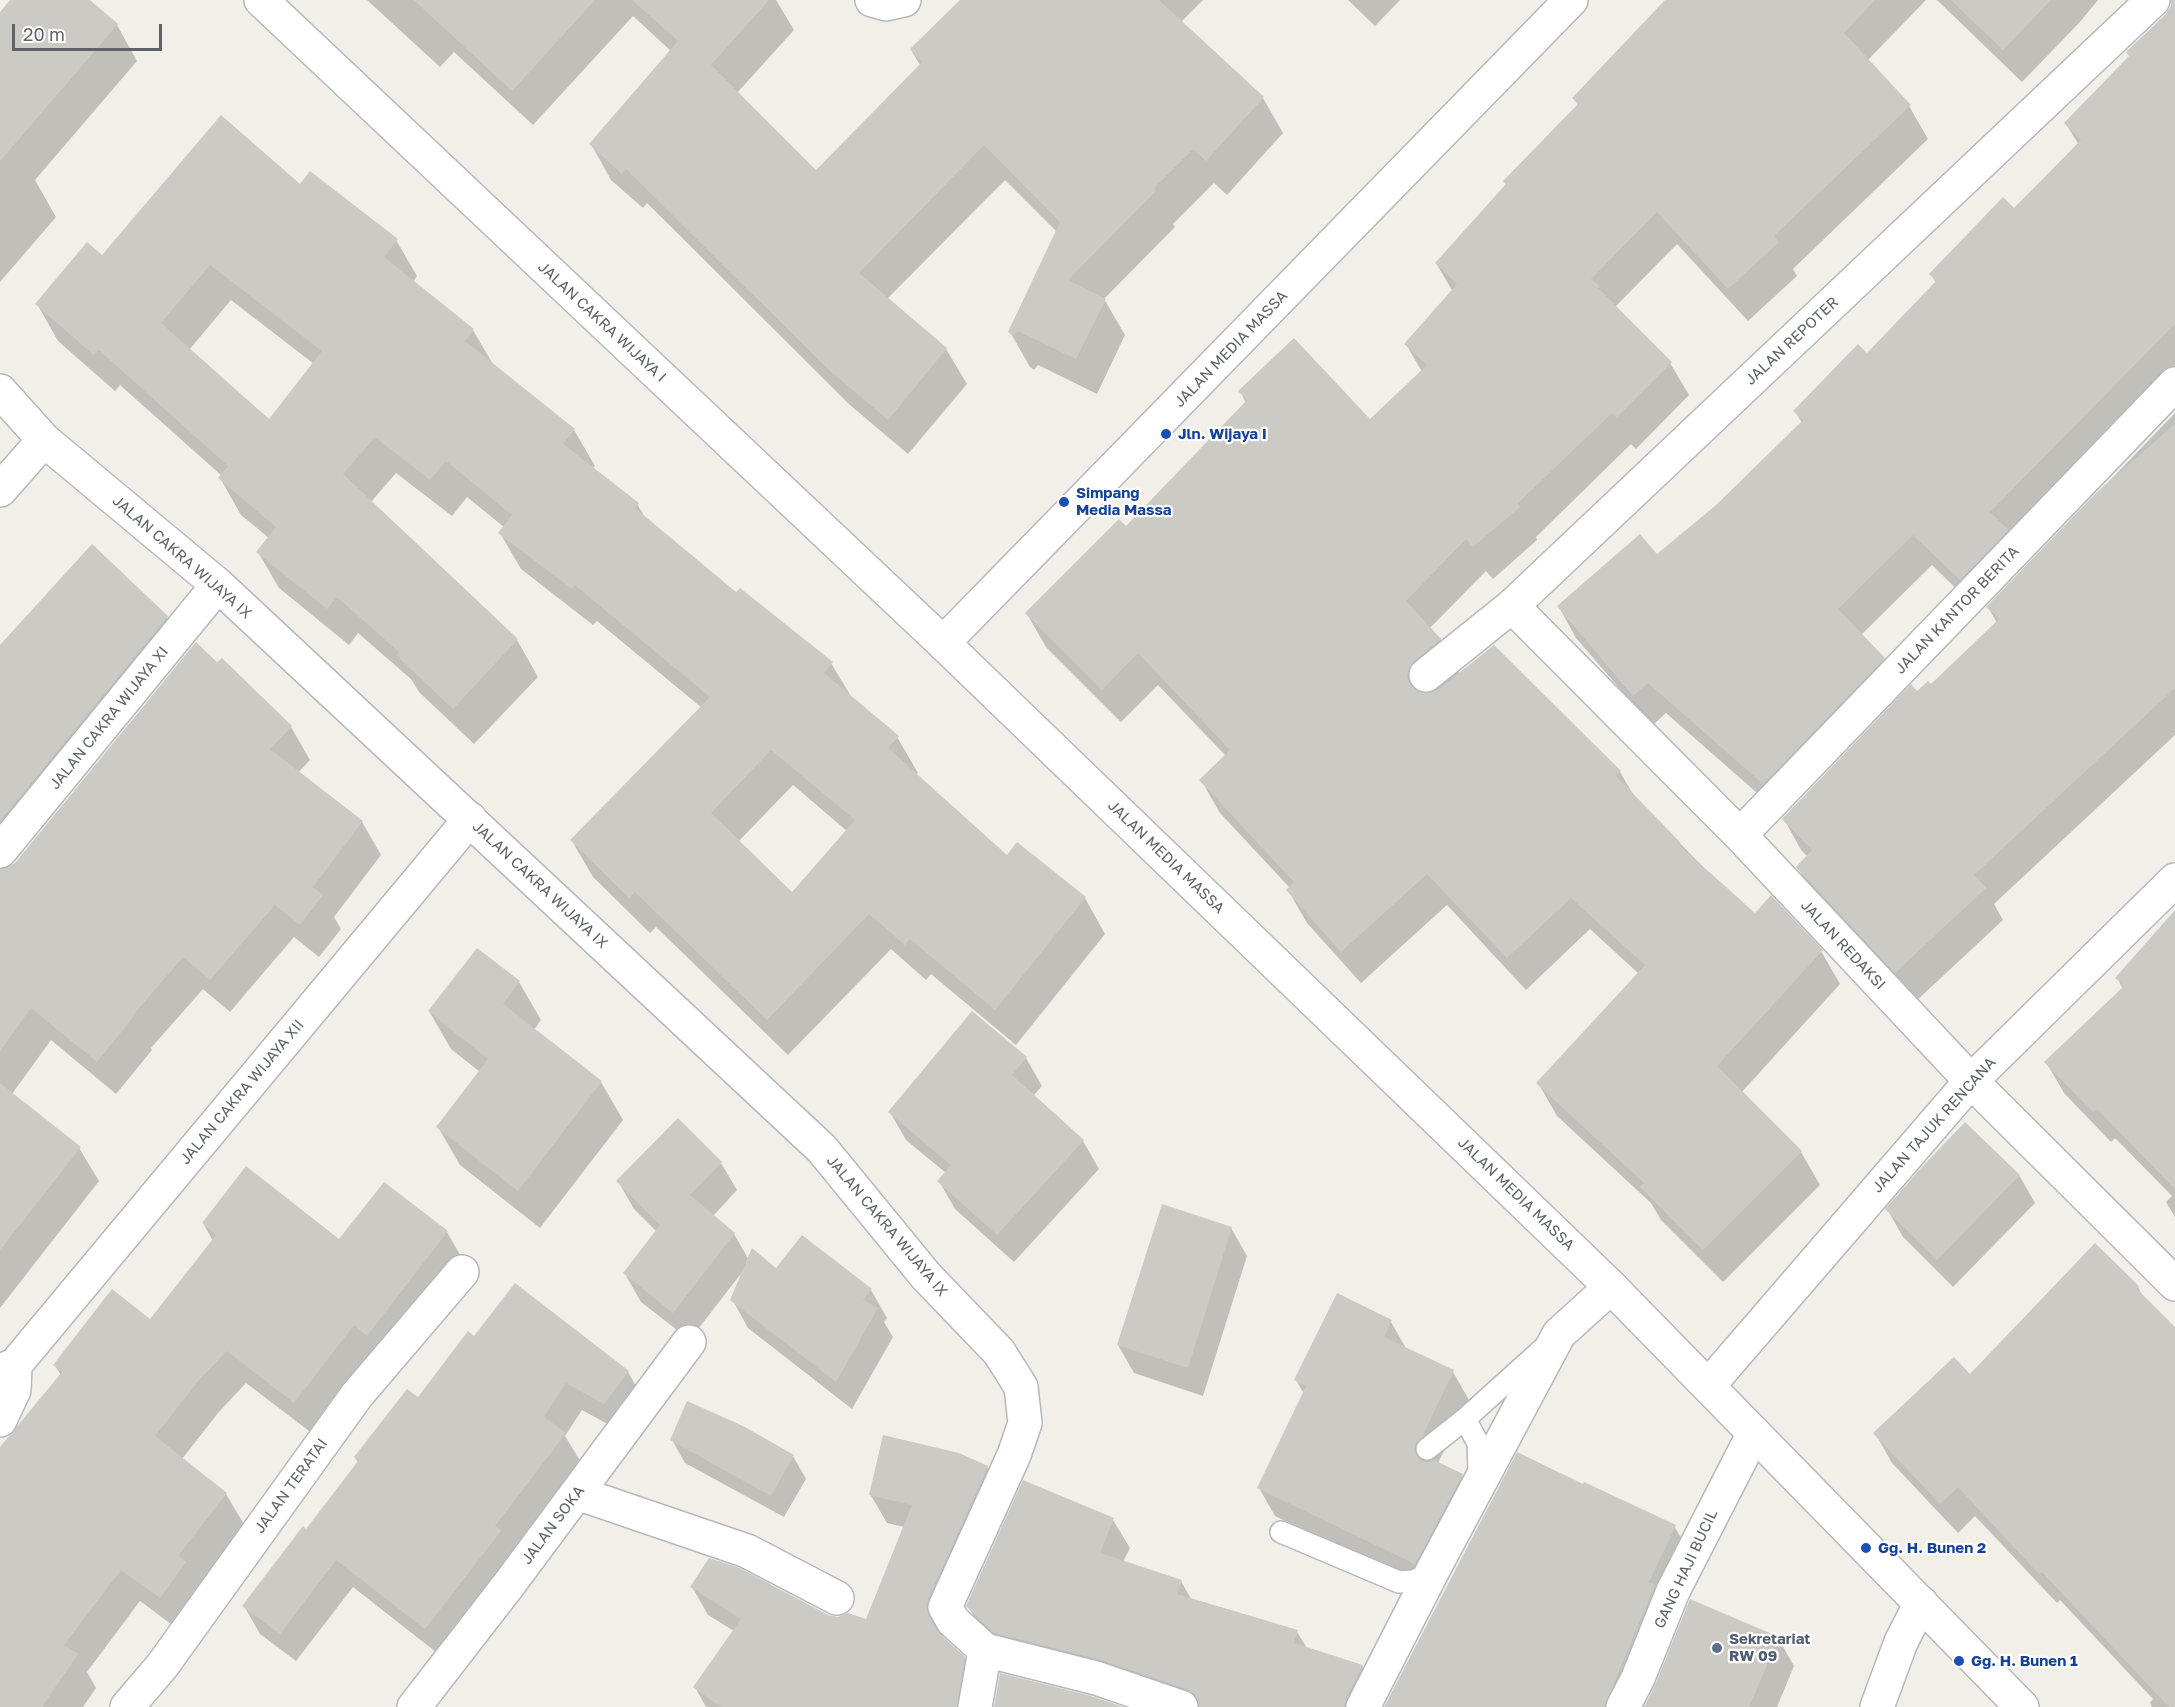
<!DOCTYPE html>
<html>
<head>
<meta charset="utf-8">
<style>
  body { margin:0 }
  #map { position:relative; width:2175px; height:1707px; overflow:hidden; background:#f1efe8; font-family:"Golos Text",sans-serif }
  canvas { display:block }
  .scale { position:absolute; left:12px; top:24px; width:150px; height:27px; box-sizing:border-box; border:3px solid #5f6368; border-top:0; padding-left:8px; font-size:18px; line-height:21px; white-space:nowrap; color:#5f6368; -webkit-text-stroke:4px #fff; paint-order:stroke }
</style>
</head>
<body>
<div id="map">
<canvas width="2175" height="1707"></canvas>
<div class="scale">20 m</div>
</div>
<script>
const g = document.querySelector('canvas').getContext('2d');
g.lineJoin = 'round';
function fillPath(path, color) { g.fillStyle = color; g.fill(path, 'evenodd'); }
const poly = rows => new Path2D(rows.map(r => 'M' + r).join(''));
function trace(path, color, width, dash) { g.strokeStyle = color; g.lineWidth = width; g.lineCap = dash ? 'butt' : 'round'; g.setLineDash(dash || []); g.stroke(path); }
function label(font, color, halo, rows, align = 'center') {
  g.font = font + ' "Golos Text",sans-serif'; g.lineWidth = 4.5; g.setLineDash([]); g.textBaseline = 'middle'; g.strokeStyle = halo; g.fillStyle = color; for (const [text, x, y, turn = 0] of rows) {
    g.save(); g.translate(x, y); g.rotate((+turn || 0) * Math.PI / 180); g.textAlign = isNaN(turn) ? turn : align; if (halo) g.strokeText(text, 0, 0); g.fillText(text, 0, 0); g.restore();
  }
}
fillPath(poly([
  [12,0,88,0,117,25,137,61,35,180,56,217,0,282,0,14],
  [367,0,776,0,794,30,737,93,816,172,920,65,911,50,962,0,1203,0,1181,22,1263,98,1283,133,1227,195,1214,183,1173,224,1175,227,1104,299,1125,335,1097,394,1038,365,1034,370,1030,367,1010,332,1057,232,1005,180,887,299,946,349,967,384,908,454,850,405,647,203,643,208,611,180,591,144,671,51,633,16,533,125,454,52,440,67],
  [1348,0,1400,0,1375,26],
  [1666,0,1926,0,1867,61,1909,106,1928,139,1793,269,1797,276,1748,321,1677,244,1615,307,1670,363,1689,395,1636,449,1631,444,1536,537,1537,540,1493,579,1486,571,1430,628,1440,639,1460,674,1493,647,1620,772,1634,796,1706,870,1755,915,1821,951,1840,984,1741,1093,1801,1152,1820,1185,1723,1282,1661,1220,1651,1203,1557,1116,1538,1083,1639,974,1590,929,1526,990,1447,905,1361,983,1307,923,1288,890,1290,888,1220,813,1201,780,1226,756,1158,685,1121,722,1046,647,1027,614,1126,528,1246,403,1240,391,1370,421,1422,372,1406,344,1453,292,1436,263,1578,106,1574,98],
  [1937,0,2098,0,2080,22,2022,82],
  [2172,0,2175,0,2175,406,1978,610,1932,565,1861,635,1884,658,1902,689,1781,814,1666,713,1652,726,1576,638,1559,607,1657,556,1716,507,1802,423,1795,411,1867,355,1936,283,1931,274,2014,210,2079,145,2066,124,2130,57,2167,15,2173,5],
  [396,240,417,276,413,282,473,330,494,366,574,430,595,466,592,469,637,504,646,519,737,594,831,663,852,698,897,737,918,773,916,775,1007,857,1085,898,1105,934,1016,1045,931,974,926,980,891,949,788,1055,656,927,650,933,593,877,572,841,702,708,597,621,593,625,521,569,500,533,504,527,467,497,452,516,396,473,371,502,517,640,538,677,474,744,419,692,411,679,358,633,349,645,279,588,258,552,269,538,241,515,220,478,222,476,120,385,115,391,58,341,37,304,102,257],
  [231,300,314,364,270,421,189,350],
  [793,785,847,831,792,894,738,842],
  [2175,413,2175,735,1994,904,2003,920,1914,1003,1816,899,1798,868,1808,857,1801,850,1784,819,1917,693,1930,686,1997,623,1988,607],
  [167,617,186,650,7,869,291,727,310,760,298,773,362,822,381,855,334,917,341,929,319,957,294,937,230,1012,203,989,151,1048,152,1050,116,1094,51,1040,12,1094,79,1148,99,1181,0,1308,0,647],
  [2175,912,2175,1217,2166,1202,2172,1196,2115,1138,2111,1142,2064,1093,2046,1062,2123,989,2117,978],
  [519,982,541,1020,534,1030,601,1082,623,1120,540,1228,460,1165,438,1127,480,1072,451,1049,429,1011],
  [1026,1058,1042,1086,1033,1096,1083,1141,1099,1169,1014,1262,955,1209,939,1181,946,1173,906,1140,890,1112],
  [721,1163,737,1190,713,1216,734,1234,749,1260,776,1271,871,1290,887,1318,884,1322,893,1337,852,1409,748,1328,732,1299,743,1271,695,1333,681,1333,641,1302,625,1274,657,1232,634,1209,618,1181],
  [2019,1175,2035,1203,1953,1287,1903,1237,1887,1209],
  [203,1223,340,1241,447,1232,466,1265,313,1434,246,1383,218,1413,182,1459,226,1494,245,1526,179,1630,140,1601,87,1672,96,1688,83,1707,0,1707,0,1449,61,1375,55,1366,150,1321,213,1241],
  [1231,1228,1247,1256,1203,1396,1134,1373,1118,1345],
  [2138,1287,2145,1300,2175,1329,2175,1707,2152,1707,2150,1702,2153,1699,2060,1600,2057,1603,1975,1516,1958,1533,1892,1463,1875,1433,1970,1376],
  [1391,1322,1407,1350,1453,1372,1469,1400,1438,1463,1462,1475,1478,1503,1431,1591,1275,1516,1259,1488,1304,1394,1296,1380],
  [474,1338,628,1372,644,1400,620,1431,582,1410,565,1436,581,1462,512,1553,516,1560,441,1656,353,1587,296,1661,260,1634,244,1606,306,1531,358,1463,355,1457,418,1399],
  [672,1440,793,1456,806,1479,784,1517,685,1463],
  [987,1467,1004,1495,943,1628,942,1637,964,1658,980,1686,976,1707,706,1707,695,1687,734,1631,708,1615,692,1587,828,1616,866,1621,904,1527,887,1523,870,1494],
  [1113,1520,1130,1548,1123,1562,1181,1581,1191,1599,1297,1632,1307,1648,1362,1666,1379,1694,1372,1707,1175,1707,986,1637,968,1606],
  [1674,1526,1691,1555,1632,1707,1386,1707],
  [1778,1638,1794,1666,1777,1707,1646,1707]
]), '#0003');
fillPath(poly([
  [10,0,90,0,118,24,0,161,0,12],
  [414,0,595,0,512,91],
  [632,0,769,0,711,65,816,170,922,62,910,49,960,0,1159,0,1264,97,1206,161,1193,149,1154,188,1156,191,1068,280,1106,299,1076,359,1018,331,1013,336,1008,332,1060,222,984,145,859,273,947,348,888,420,828,369,626,169,622,174,589,144,678,41],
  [1665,0,1875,0,1844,33,1911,105,1774,236,1779,242,1728,289,1657,212,1591,279,1600,287,1598,288,1672,362,1617,417,1612,413,1517,504,1520,507,1473,547,1466,539,1406,601,1441,639,1414,661,1408,669,1407,677,1411,686,1419,692,1429,693,1438,690,1494,645,1621,771,1616,776,1680,842,1678,844,1755,913,1771,895,1823,950,1717,1066,1802,1151,1703,1250,1640,1187,1644,1183,1536,1083,1645,965,1571,898,1507,958,1427,874,1341,952,1286,890,1294,882,1199,780,1230,750,1138,653,1102,690,1025,613,1119,519,1126,526,1247,400,1238,391,1294,338,1370,419,1427,365,1404,344,1457,284,1435,263,1506,184,1503,181,1578,104,1572,98],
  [1951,0,2051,0,2003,50],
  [2171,0,2175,0,2175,324,1990,512,2008,530,1960,580,1913,535,1838,609,1885,658,1763,784,1648,683,1633,696,1557,606,1640,534,1657,554,1715,506,1803,420,1793,411,1858,344,1867,353,1936,281,1929,274,2003,197,2014,208,2081,140,2064,123,2129,56,2126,52,2166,14,2171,6],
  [221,115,300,184,310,171,398,239,384,257,474,329,465,341,575,429,563,444,639,503,635,508,736,592,740,588,833,662,824,673,899,736,888,748,1007,855,1017,842,1086,897,995,1010,910,939,905,945,869,914,767,1020,635,892,629,898,570,840,710,697,575,585,572,589,498,533,512,515,446,461,430,480,375,437,343,474,518,639,453,709,396,655,399,652,337,597,327,609,256,552,276,527,218,478,228,466,99,350,94,355,35,304,87,242,102,255],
  [210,265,322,351,269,419,161,323],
  [771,750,855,820,792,892,711,813],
  [2175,424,2175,688,1974,875,1986,888,1895,973,1796,867,1812,850,1782,819,1911,684,1917,691,1928,681,1931,684,1999,619,1986,607,2096,493],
  [92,544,168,616,0,821,0,645],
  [196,642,217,662,222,658,292,726,270,749,363,821,313,887,323,895,300,925,275,905,210,980,183,957,133,1015,134,1016,97,1062,31,1008,0,1051,0,869,7,868,15,863],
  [2175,910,2175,1189,2097,1109,2093,1112,2044,1062,2124,986,2115,978],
  [477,948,520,981,503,1004,602,1081,518,1191,436,1127,488,1059,428,1011],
  [972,1011,1027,1057,1012,1075,1084,1140,997,1235,937,1181,951,1165,888,1112],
  [0,1083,81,1147,0,1250],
  [678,1118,722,1162,690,1195,735,1233,673,1313,623,1273,660,1225,616,1181],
  [1965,1122,2020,1175,1937,1260,1885,1209,1920,1169],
  [246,1166,339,1239,384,1182,448,1231,367,1336,354,1325,294,1403,227,1351,199,1380,155,1436,227,1493,178,1556,186,1562,160,1598,121,1570,64,1645,78,1654,42,1707,0,1707,0,1447,62,1372,53,1365,112,1289,150,1319,216,1235,202,1223],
  [1162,1204,1232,1227,1188,1368,1117,1345],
  [802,1235,872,1289,863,1300,878,1308,836,1382,730,1300,752,1248,776,1268],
  [2095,1243,2139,1286,2137,1289,2175,1327,2175,1707,2169,1707,2042,1572,2039,1574,1958,1487,1940,1504,1873,1433,1954,1357,1970,1374],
  [515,1283,629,1371,604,1404,566,1383,544,1417,566,1433,495,1526,501,1531,425,1629,336,1560,280,1634,242,1606,303,1526,306,1529,358,1461,354,1457,407,1389,418,1397,468,1331,474,1336],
  [1337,1293,1392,1320,1384,1337,1454,1370,1422,1437,1415,1444,1414,1450,1417,1456,1422,1461,1428,1462,1434,1460,1463,1474,1415,1564,1257,1488,1306,1386,1294,1380],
  [687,1401,743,1426,794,1455,771,1496,670,1440],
  [883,1435,959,1453,988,1466,928,1599,926,1607,929,1616,937,1631,965,1657,957,1707,721,1707,693,1687,741,1619,690,1587,709,1558,740,1568,828,1615,838,1617,848,1613,866,1619,912,1505,869,1495],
  [1517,1452,1583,1484,1584,1482,1676,1525,1649,1582,1655,1585,1604,1707,1384,1707],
  [1023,1480,1114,1518,1100,1553,1182,1580,1177,1594,1298,1630,1294,1643,1363,1665,1346,1698,1344,1707,1199,1707,1195,1695,1187,1689,1101,1660,994,1633,966,1606],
  [1690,1599,1779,1637,1749,1707,1644,1707,1655,1685],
  [1000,1673,1091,1696,1123,1707,994,1707]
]), '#cccac5');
const service = poly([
  [1465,1419,1478,1443,1479,1472,1476,1477],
  [1427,1449,1465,1419,1545,1347],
  [1281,1532,1399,1582,1413,1581,1423,1577,1429,1566]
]);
const minor = poly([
  [261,0,943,643],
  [872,0,886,4,904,0],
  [0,391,44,440,218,585,822,1149,926,1276,999,1352,1021,1387,1025,1423,1014,1455,945,1607,953,1621,985,1650,1096,1678,1181,1707],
  [0,490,44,440],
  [1512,606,1740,835,1971,1081,2175,1284],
  [1426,675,1512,606,2153,0],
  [1740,835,2175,384],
  [0,851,218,585],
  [0,1371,15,1365,470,819],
  [1709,1385,1971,1081,2175,880],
  [0,1420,14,1390,15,1365],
  [577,1493,747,1551,837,1598],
  [127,1707,162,1666,357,1395,462,1272],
  [414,1707,510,1583,689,1342],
  [975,1707,985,1650],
  [1363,1707,1433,1570,1559,1334,1611,1287],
  [1623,1707,1638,1678,1673,1591,1754,1433],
  [1877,1707,1901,1642,1921,1603]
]);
const tertiary = poly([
  [1571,0,943,643,1611,1287,2022,1707]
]);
trace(service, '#b5b8bc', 24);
trace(minor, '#b5b8bc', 36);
trace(tertiary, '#b5b8bc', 36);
trace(service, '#fff', 21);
trace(minor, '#fff', 33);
trace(tertiary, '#fff', 33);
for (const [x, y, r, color] of [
  [1166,434,6,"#1a4fb4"],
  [1064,502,6,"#1a4fb4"],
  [1866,1548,6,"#1a4fb4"],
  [1717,1648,6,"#5c6f8a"],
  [1959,1661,6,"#1a4fb4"]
]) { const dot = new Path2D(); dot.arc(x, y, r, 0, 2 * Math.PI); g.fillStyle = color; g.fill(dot); trace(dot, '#fff', 2); }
label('15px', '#5f6368', '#fff', [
  ["JALAN CAKRA WIJAYA I",602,322,43],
  ["JALAN REPOTER",1792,341,-43],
  ["JALAN MEDIA MASSA",1231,349,-46],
  ["JALAN CAKRA WIJAYA IX",182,557,41],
  ["JALAN KANTOR BERITA",1957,610,-46],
  ["JALAN CAKRA WIJAYA XI",109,718,-51],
  ["JALAN MEDIA MASSA",1166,857,44],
  ["JALAN CAKRA WIJAYA IX",540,885,43],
  ["JALAN REDAKSI",1843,945,47],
  ["JALAN CAKRA WIJAYA XII",242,1092,-50],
  ["JALAN TAJUK RENCANA",1934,1125,-48],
  ["JALAN MEDIA MASSA",1516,1194,44],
  ["JALAN CAKRA WIJAYA IX",887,1226,50],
  ["JALAN TERATAI",291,1486,-54],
  ["JALAN SOKA",553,1525,-53],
  ["GANG HAJI BUCIL",1686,1569,-65]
]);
label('bold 15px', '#164399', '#fff', [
  ["Jln. Wijaya I",1178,434],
  ["Simpang",1076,493],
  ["Media Massa",1076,510],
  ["Gg. H. Bunen 2",1878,1548],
  ["Gg. H. Bunen 1",1971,1661]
], 'left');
label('bold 15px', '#4e5e75', '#fff', [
  ["Sekretariat",1729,1639],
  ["RW 09",1729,1656]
], 'left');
</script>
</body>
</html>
